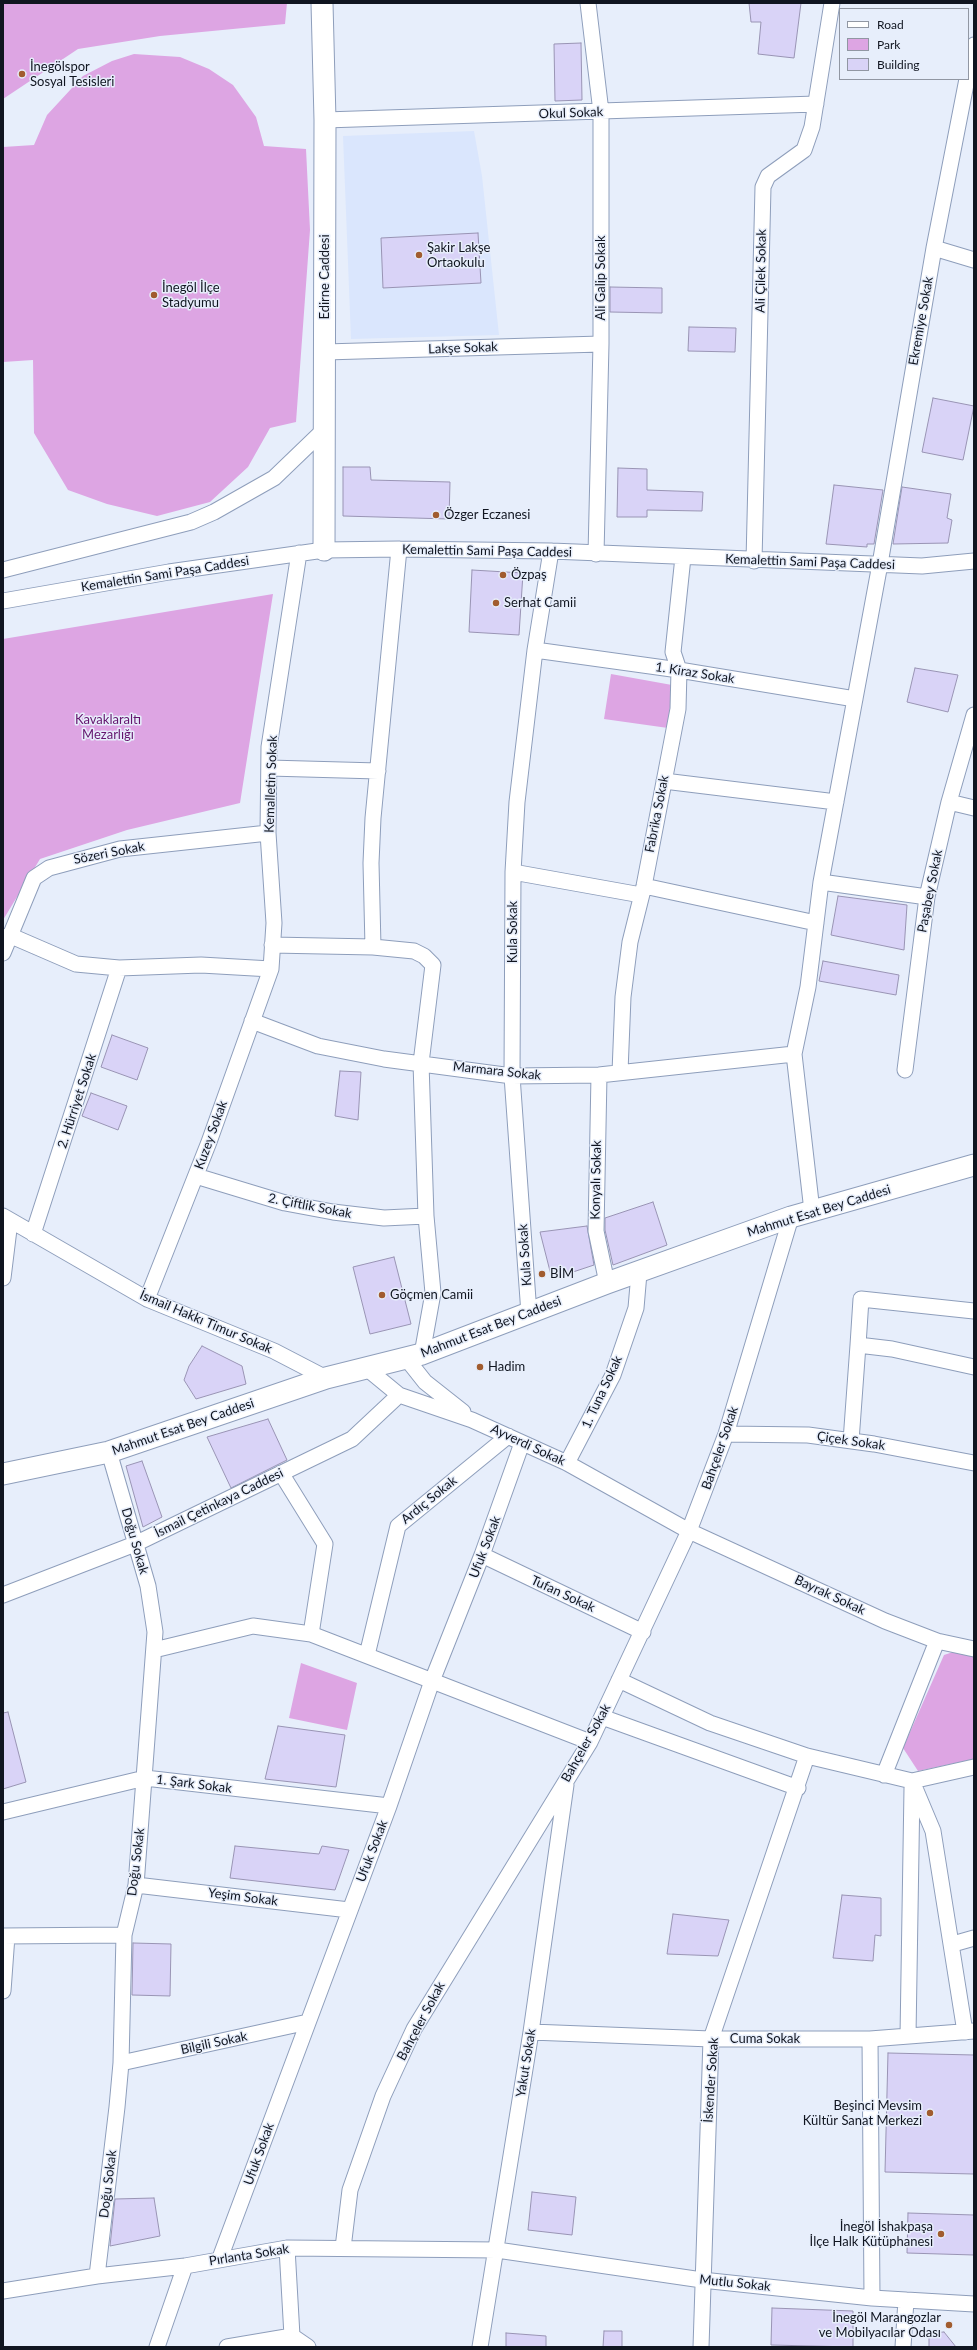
<!DOCTYPE html>
<html>
<head>
<meta charset="utf-8">
<style>
  body { margin:0 }
  #map { position:relative; width:977px; height:2350px; overflow:hidden; background:#e7eefb; font-family:Lato,sans-serif }
  canvas { display:block }
  .frame { position:absolute; inset:0; border:4px solid #101520; pointer-events:none }
  .legend { position:absolute; left:839px; top:8px; width:130px; height:72px; box-sizing:border-box; background:#e7eefb; border:1px solid #9197a3; margin:0; padding:5px 7px; list-style:none; font-size:12px; color:#101520 }
  .legend li { display:flex; align-items:center; gap:8px; height:20px }
  .legend b { width:20px; border:1px solid #9197a3 }
</style>
</head>
<body>
<div id="map">
<canvas width="977" height="2350"></canvas>
<div class="frame"></div>
<ul class="legend">
<li><b style="height:5px;background:#fff"></b>Road</li>
<li><b style="height:11px;background:#dda5e3"></b>Park</li>
<li><b style="height:11px;background:#d9d3f7"></b>Building</li>
</ul>
</div>
<script>
const g = document.querySelector('canvas').getContext('2d');
g.lineJoin = 'round';
function fillPath(path, color) { g.fillStyle = color; g.fill(path, 'evenodd'); }
const poly = rows => new Path2D(rows.map(r => 'M' + r).join(''));
function trace(path, color, width, dash) { g.strokeStyle = color; g.lineWidth = width; g.lineCap = dash ? 'butt' : 'round'; g.setLineDash(dash || []); g.stroke(path); }
function label(font, color, halo, rows, align = 'center') {
  g.font = font + ' Lato,sans-serif'; g.lineWidth = 3; g.setLineDash([]); g.textBaseline = 'middle'; g.strokeStyle = halo; g.fillStyle = color; for (const [text, x, y, turn = 0] of rows) {
    g.save(); g.translate(x, y); g.rotate((+turn || 0) * Math.PI / 180); g.textAlign = isNaN(turn) ? turn : align; if (halo) g.strokeText(text, 0, 0); g.fillText(text, 0, 0); g.restore();
  }
}
fillPath(poly([
  [474,131,482,176,499,335,351,339,343,136]
]), '#dae6fd');
fillPath(poly([
  [3,3,287,3,285,24,160,36,78,49,3,99],
  [134,54,180,57,209,69,233,85,256,117,264,146,306,149,310,230,296,422,270,428,248,467,210,502,157,516,107,504,68,490,34,433,33,360,3,362,3,147,34,145,47,115,83,76,112,61],
  [273,594,240,803,127,830,40,859,3,920,3,639],
  [611,674,672,685,668,728,604,719],
  [953,1652,974,1655,974,1759,918,1771,903,1748,944,1655],
  [301,1663,357,1683,347,1730,289,1718]
]), '#dda5e3');
const building = poly([
  [749,3,801,3,794,58,758,54,761,22,751,22,749,3],
  [581,43,582,100,555,101,554,44,581,43],
  [478,233,481,283,383,288,381,238,478,233],
  [610,287,662,288,662,313,610,312,610,287],
  [689,327,736,328,735,352,688,351,689,327],
  [933,398,974,406,963,460,922,452,933,398],
  [343,467,370,467,371,480,450,482,449,519,343,516,343,467],
  [618,468,647,469,647,490,703,492,702,511,647,510,647,517,617,517,618,468],
  [834,485,883,490,874,544,867,544,867,547,826,544,834,485],
  [902,487,951,494,947,518,952,520,948,543,893,544,902,487],
  [472,570,523,573,519,635,469,632,472,570],
  [915,668,958,675,948,712,907,702,915,668],
  [838,896,907,905,904,950,831,935,838,896],
  [823,961,899,975,896,995,819,981,823,961],
  [112,1035,148,1048,137,1080,101,1067,112,1035],
  [340,1071,361,1072,358,1120,335,1116,340,1071],
  [91,1093,127,1106,118,1130,82,1116,91,1093],
  [653,1202,667,1245,613,1265,605,1230,605,1218,653,1202],
  [587,1226,594,1265,552,1279,540,1232,587,1226],
  [394,1257,411,1324,370,1334,353,1267,394,1257],
  [202,1346,242,1366,246,1384,196,1399,184,1380,189,1366,202,1346],
  [268,1419,287,1460,231,1488,207,1437,268,1419],
  [142,1461,162,1517,143,1527,126,1466,142,1461],
  [8,1712,26,1782,3,1789,3,1713,8,1712],
  [278,1726,345,1735,336,1787,265,1779,278,1726],
  [235,1846,319,1854,322,1846,349,1850,335,1890,230,1878,235,1846],
  [842,1895,881,1898,881,1936,875,1935,873,1961,833,1958,842,1895],
  [673,1914,729,1920,718,1956,667,1954,673,1914],
  [133,1943,171,1944,170,1996,132,1995,133,1943],
  [888,2053,974,2055,974,2174,885,2172,888,2053],
  [532,2192,576,2197,572,2235,528,2230,532,2192],
  [154,2198,160,2236,110,2246,115,2199,154,2198],
  [908,2213,974,2215,974,2255,907,2253,908,2213],
  [772,2308,853,2311,853,2347,771,2345,772,2308],
  [604,2331,622,2331,622,2347,603,2347,604,2331],
  [944,2332,956,2347,929,2347,929,2333,944,2332],
  [506,2333,546,2336,546,2347,506,2347,506,2333]
]);
fillPath(building, '#d9d3f7');
trace(building, '#9994b4', 1);
const street = poly([
  [588,3,601,112,601,344,596,554],
  [968,74,974,45],
  [325,120,816,104],
  [934,248,974,260],
  [325,352,601,344],
  [399,549,373,818,371,863,373,947,414,951,424,956,433,965,421,1063,426,1216,433,1293,422,1354],
  [754,561,763,187,768,176,804,150,812,127,832,3],
  [3,570,191,522,214,512,274,478,326,428],
  [3,601,169,572,324,550,399,549,551,551,922,566,974,561],
  [535,650,679,670,855,699],
  [269,768,378,771],
  [664,781,836,802],
  [949,802,974,808],
  [513,872,641,895],
  [821,882,927,897],
  [644,886,816,923],
  [9,935,76,964,119,968,201,965,271,969],
  [272,945,373,947],
  [3,953,34,878,49,868,120,849,268,833],
  [252,1021,318,1046,384,1059,512,1076,599,1075,794,1054],
  [905,1070,927,897,949,802,974,715],
  [620,1072,623,997,630,942,644,886,678,709,679,670,673,652,683,557],
  [599,1075,596,1231,607,1283],
  [196,1176,285,1203,333,1212,384,1218,426,1216],
  [812,1211,794,1054,808,987,821,882,880,564,934,248,967,79],
  [3,1216,147,1299,274,1351,326,1378],
  [33,1234,119,968],
  [3,1278,10,1221],
  [147,1299,209,1142,271,969,274,923,268,833,269,747,299,553],
  [529,1314,512,1076,513,872,517,802,535,650,551,551],
  [858,1345,861,1299,974,1311],
  [406,1358,425,1382,463,1412],
  [365,1367,399,1395,472,1420,567,1463,689,1531,885,1621,937,1641,974,1649],
  [726,1434,808,1435,874,1444,974,1463],
  [851,1441,858,1345,892,1349,974,1367],
  [567,1463,613,1375,636,1308,639,1273],
  [281,1473,325,1544,311,1634],
  [482,1555,643,1632],
  [3,1595,135,1544,352,1439,399,1395],
  [154,1650,253,1626,311,1634,590,1742],
  [367,1655,398,1526,508,1436],
  [619,1680,710,1723,807,1756,912,1781,974,1767],
  [602,1717,798,1788],
  [884,1775,937,1641],
  [912,1781,933,1831,965,2032],
  [3,1812,145,1778,389,1806],
  [136,1885,349,1910],
  [3,1936,124,1935],
  [953,1944,974,1938],
  [3,1991,7,1936],
  [531,2032,711,2039,870,2039,974,2031],
  [908,2036,912,1788],
  [870,2039,872,2298],
  [121,2063,308,2022],
  [343,2248,350,2190,383,2096,414,2029,590,1742,689,1531,726,1434,791,1217],
  [220,2258,389,1806,432,1681,482,1555,522,1443],
  [97,2276,117,2107,121,2063,124,1935,136,1885,155,1632,148,1586,109,1452],
  [3,2291,97,2276,185,2266,287,2248,497,2250,702,2280,872,2298,974,2304],
  [157,2347,185,2266],
  [227,2347,292,2336,308,2347],
  [285,2347,292,2336,287,2248],
  [480,2347,531,2032,566,1785],
  [701,2347,711,2039,807,1756],
  [903,2347,906,2300]
]);
const secondary = poly([
  [322,3,325,120,324,550],
  [3,1474,109,1452,326,1378,422,1354,607,1283,791,1217,974,1165]
]);
trace(street, '#8e9ebb', 17);
trace(secondary, '#8e9ebb', 23);
trace(street, '#fff', 15);
trace(secondary, '#fff', 21);
for (const [x, y, r, color] of [
  [22,74,4,"#a15c2f"],
  [419,255,4,"#a15c2f"],
  [154,295,4,"#a15c2f"],
  [436,515,4,"#a15c2f"],
  [503,575,4,"#a15c2f"],
  [496,603,4,"#a15c2f"],
  [542,1274,4,"#a15c2f"],
  [382,1295,4,"#a15c2f"],
  [480,1367,4,"#a15c2f"],
  [930,2113,4,"#a15c2f"],
  [941,2234,4,"#a15c2f"],
  [949,2325,4,"#a15c2f"]
]) { const dot = new Path2D(); dot.arc(x, y, r, 0, 2 * Math.PI); g.fillStyle = color; g.fill(dot); trace(dot, '#e7eefb', 1.5); }
label('13px', '#101520', '#e7eefb', [
  ["İnegölspor",30,67],
  ["Sosyal Tesisleri",30,82],
  ["Şakir Lakşe",427,248],
  ["Ortaokulu",427,263],
  ["İnegöl İlçe",162,288],
  ["Stadyumu",162,303],
  ["Özger Eczanesi",444,515],
  ["Özpaş",511,575],
  ["Serhat Camii",504,603],
  ["BİM",550,1274],
  ["Göçmen Camii",390,1295],
  ["Hadim",488,1367],
  ["Beşinci Mevsim",922,2106,"right"],
  ["Kültür Sanat Merkezi",922,2121,"right"],
  ["İnegöl İshakpaşa",933,2227,"right"],
  ["İlçe Halk Kütüphanesi",933,2242,"right"],
  ["İnegöl Marangozlar",941,2318,"right"],
  ["ve Mobilyacılar Odası",941,2333,"right"]
], 'left');
label('13px', '#101520', '#e7eefb', [
  ["Okul Sokak",571,113,-2],
  ["Ali Çilek Sokak",761,271,-89],
  ["Edirne Caddesi",325,277,-90],
  ["Ali Galip Sokak",601,278,-90],
  ["Ekremiye Sokak",921,321,-80],
  ["Lakşe Sokak",463,348,-2],
  ["Kemalettin Sami Paşa Caddesi",487,551,1],
  ["Kemalettin Sami Paşa Caddesi",810,562,2],
  ["Kemalettin Sami Paşa Caddesi",165,574,-9],
  ["1. Kiraz Sokak",695,673,9],
  ["Kemalletin Sokak",271,784,-88],
  ["Fabrika Sokak",657,814,-79],
  ["Sözeri Sokak",109,853,-11],
  ["Paşabey Sokak",930,891,-79],
  ["Kula Sokak",513,932,-90],
  ["Marmara Sokak",497,1071,6],
  ["2. Hürriyet Sokak",77,1101,-72],
  ["Kuzey Sokak",211,1135,-70],
  ["Konyalı Sokak",596,1180,-89],
  ["2. Çiftlik Sokak",310,1206,11],
  ["Mahmut Esat Bey Caddesi",819,1211,-17],
  ["Kula Sokak",525,1255,-94],
  ["İsmail Hakkı Timur Sokak",206,1322,23],
  ["Mahmut Esat Bey Caddesi",491,1327,-21],
  ["1. Tuna Sokak",602,1392,-65],
  ["Mahmut Esat Bey Caddesi",183,1427,-19],
  ["Çiçek Sokak",851,1441,8],
  ["Ayverdi Sokak",528,1445,25],
  ["Bahçeler Sokak",720,1448,-71],
  ["Ardıç Sokak",429,1500,-39],
  ["İsmail Çetinkaya Caddesi",219,1503,-26],
  ["Doğu Sokak",135,1541,74],
  ["Ufuk Sokak",485,1547,-69],
  ["Tufan Sokak",563,1594,25],
  ["Bayrak Sokak",830,1595,25],
  ["Bahçeler Sokak",586,1743,-61],
  ["1. Şark Sokak",194,1784,7],
  ["Ufuk Sokak",372,1851,-69],
  ["Doğu Sokak",136,1862,-83],
  ["Yeşim Sokak",243,1897,7],
  ["Bahçeler Sokak",421,2021,-62],
  ["Cuma Sokak",765,2039],
  ["Bilgili Sokak",214,2043,-12],
  ["Yakut Sokak",526,2063,-81],
  ["İskender Sokak",711,2080,-86],
  ["Ufuk Sokak",259,2154,-70],
  ["Doğu Sokak",108,2184,-83],
  ["Pırlanta Sokak",249,2255,-9],
  ["Mutlu Sokak",735,2283,6]
]);
label('13px', '#64156e', '#e7eefb', [
  ["Kavaklaraltı",108,720],
  ["Mezarlığı",108,735]
]);
</script>
</body>
</html>
